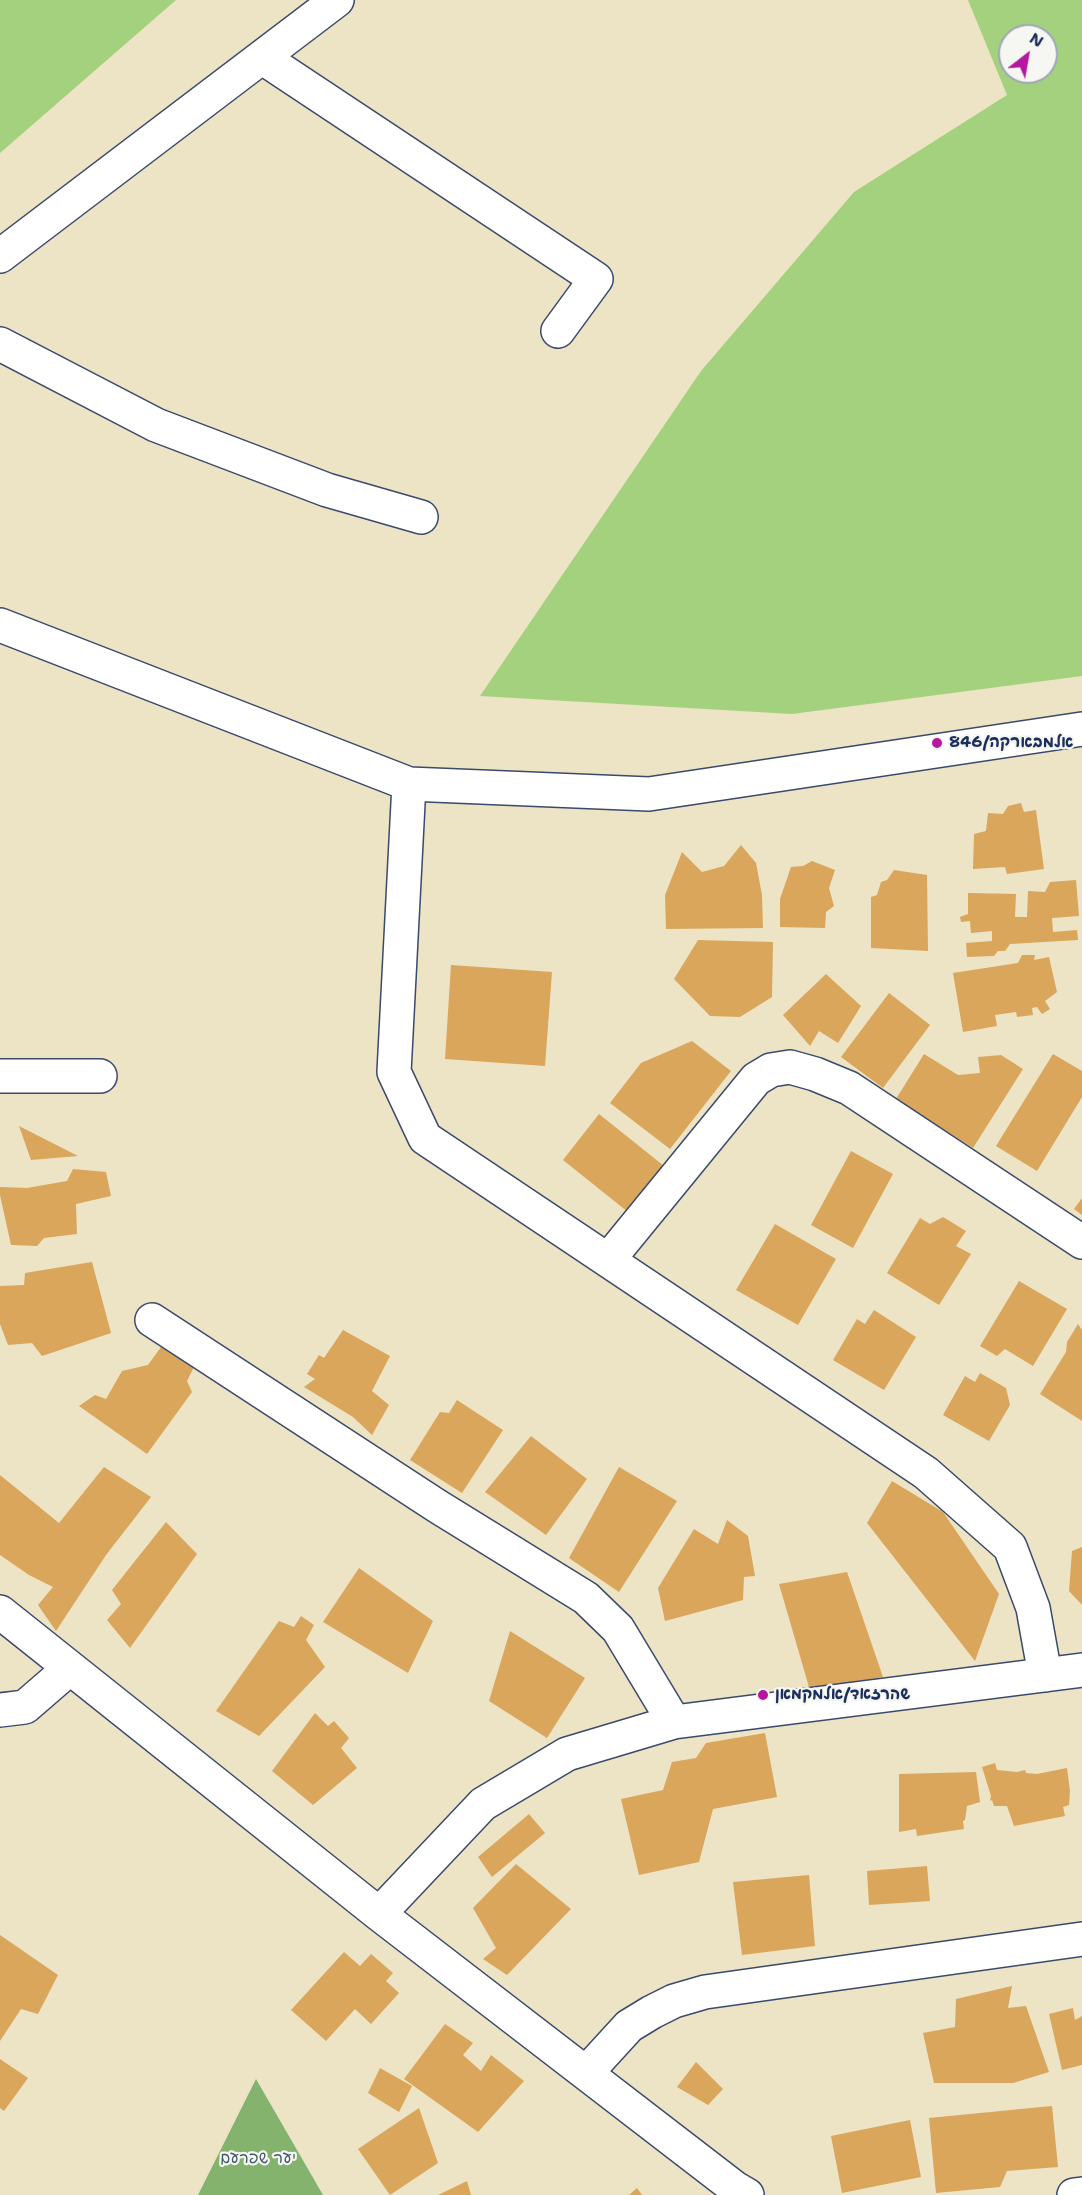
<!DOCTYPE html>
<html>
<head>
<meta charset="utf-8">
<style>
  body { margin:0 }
  #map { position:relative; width:1082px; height:2195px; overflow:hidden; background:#ede3c5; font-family:"Shantell Sans",sans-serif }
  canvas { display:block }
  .north { position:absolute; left:998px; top:24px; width:60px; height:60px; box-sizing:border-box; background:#f6f6f2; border:2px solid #9ea6b7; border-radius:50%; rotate:31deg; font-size:16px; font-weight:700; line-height:24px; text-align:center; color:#1b2f5e }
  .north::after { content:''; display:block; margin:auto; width:21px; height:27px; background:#b5179e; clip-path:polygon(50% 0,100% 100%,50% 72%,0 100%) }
</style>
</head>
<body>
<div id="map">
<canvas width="1082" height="2195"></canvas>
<div class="north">N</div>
</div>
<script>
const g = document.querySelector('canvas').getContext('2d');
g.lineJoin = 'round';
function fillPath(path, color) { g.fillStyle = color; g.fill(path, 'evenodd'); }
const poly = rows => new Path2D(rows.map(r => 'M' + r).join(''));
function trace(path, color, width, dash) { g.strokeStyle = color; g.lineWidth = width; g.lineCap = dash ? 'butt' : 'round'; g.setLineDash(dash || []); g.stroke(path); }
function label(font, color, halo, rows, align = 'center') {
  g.font = font + ' "Shantell Sans","Playpen Sans Hebrew",sans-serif'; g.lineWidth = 4.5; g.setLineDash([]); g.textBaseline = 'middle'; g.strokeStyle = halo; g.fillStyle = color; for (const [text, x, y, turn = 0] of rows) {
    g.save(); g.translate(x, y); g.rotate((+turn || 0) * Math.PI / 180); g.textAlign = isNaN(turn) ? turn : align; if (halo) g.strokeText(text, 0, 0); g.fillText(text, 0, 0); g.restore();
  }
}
fillPath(poly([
  [0,0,176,0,0,153],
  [968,0,1082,0,1082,676,792,714,480,696,701,371,854,192,1007,95],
  [1010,36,1046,36,1046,72,1010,72]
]), '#a4d17e');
fillPath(poly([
  [256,2079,323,2195,198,2195]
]), '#83b36d');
fillPath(poly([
  [1021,803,1024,812,1036,810,1044,869,1007,874,1005,867,973,869,974,834,986,831,988,813,1003,814,1008,806],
  [741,845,756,863,762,895,763,928,666,929,665,895,682,852,702,872,724,866],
  [812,861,835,870,829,888,834,906,826,912,825,928,780,927,780,899,791,867,803,866],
  [894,870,927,875,928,951,871,948,871,897,877,895,881,882,887,880],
  [1076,880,1079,916,1052,918,1053,932,1077,930,1078,940,1010,944,1005,951,998,951,994,956,967,957,966,943,992,941,992,931,971,933,970,921,961,922,960,917,968,914,968,893,1016,894,1015,917,1027,917,1028,891,1045,892,1050,882],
  [698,940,773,942,772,997,740,1017,710,1016,674,979],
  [1022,955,1035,955,1034,960,1049,957,1057,992,1045,1001,1050,1009,1042,1014,1037,1007,1032,1008,1033,1015,1017,1017,1016,1012,995,1015,997,1026,963,1032,953,973,1018,963],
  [451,965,552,972,545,1066,445,1059],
  [826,974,861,1006,838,1043,819,1031,810,1046,783,1015],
  [889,993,930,1025,883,1088,841,1057],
  [692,1041,731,1071,670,1149,610,1103,641,1063],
  [924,1054,958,1075,980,1073,978,1057,1001,1055,1023,1069,973,1148,896,1099],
  [1053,1054,1082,1071,1082,1097,1037,1171,996,1146],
  [599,1114,664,1166,628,1212,563,1160],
  [19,1126,78,1156,31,1160],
  [851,1151,893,1174,853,1248,811,1225],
  [73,1169,106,1172,111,1196,76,1204,77,1234,44,1238,37,1246,11,1245,0,1195,0,1187,27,1188,67,1181],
  [1082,1198,1082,1215,1074,1209],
  [943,1217,966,1231,956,1246,971,1254,939,1305,887,1273,920,1218,930,1224],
  [775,1224,836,1259,798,1325,736,1290],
  [92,1262,111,1333,42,1356,32,1343,8,1345,0,1324,0,1286,24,1285,25,1273],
  [1019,1281,1067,1309,1033,1366,1005,1349,997,1356,980,1346],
  [874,1310,916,1337,884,1390,833,1360,857,1319,865,1324],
  [1078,1324,1082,1330,1082,1421,1040,1394,1066,1352,1067,1342],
  [343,1330,390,1356,372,1391,389,1405,372,1435,353,1417,304,1387,315,1379,307,1374,319,1355,324,1358],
  [161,1347,194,1367,187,1381,192,1392,147,1454,79,1406,95,1395,106,1399,122,1371,148,1365],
  [980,1373,1006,1388,1010,1405,989,1441,943,1415,965,1376,975,1382],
  [457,1400,503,1430,462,1493,410,1460,440,1412,449,1413],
  [531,1436,587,1479,546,1535,485,1492],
  [104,1467,151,1497,106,1555,56,1631,38,1605,53,1587,29,1575,0,1555,0,1475,59,1523],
  [619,1467,677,1501,619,1592,569,1558],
  [892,1481,943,1512,999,1594,975,1661,867,1523],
  [727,1520,748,1536,755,1576,744,1577,743,1600,665,1621,658,1588,694,1529,718,1544],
  [166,1522,197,1554,130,1648,107,1620,121,1604,112,1590],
  [1082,1547,1082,1605,1069,1591,1072,1551],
  [359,1568,433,1621,408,1673,323,1622],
  [847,1572,883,1677,811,1694,779,1584],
  [301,1616,314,1625,306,1640,325,1667,259,1736,216,1711,279,1621,294,1627],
  [510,1631,585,1678,547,1738,489,1701],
  [315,1713,328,1726,334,1721,349,1738,341,1748,357,1768,313,1805,272,1771],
  [765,1733,777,1797,713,1809,699,1862,639,1875,621,1799,663,1790,672,1762,696,1758,706,1743],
  [995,1763,997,1770,1017,1772,1025,1770,1026,1773,1037,1774,1067,1768,1070,1791,1069,1805,1063,1807,1065,1816,1014,1826,1007,1806,994,1806,992,1800,990,1801,991,1796,982,1767],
  [976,1772,980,1802,967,1806,965,1820,963,1821,964,1829,917,1836,916,1829,899,1832,899,1774],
  [529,1814,545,1833,492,1877,478,1857],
  [516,1864,571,1909,507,1975,483,1959,496,1948,473,1908],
  [927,1866,930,1901,869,1905,867,1871],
  [809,1875,815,1946,742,1955,733,1882],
  [0,1935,58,1975,38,2014,21,2009,0,2041],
  [344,1952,360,1966,371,1954,393,1973,386,1981,399,1993,371,2024,355,2009,326,2041,291,2010],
  [1012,1986,1008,2008,1026,2006,1049,2072,1013,2083,934,2083,923,2033,955,2027,956,1999],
  [1073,2008,1075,2020,1082,2016,1082,2065,1062,2070,1049,2014],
  [445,2024,473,2043,463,2055,481,2071,491,2055,524,2081,478,2132,404,2079],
  [0,2059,28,2078,4,2111,0,2108],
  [696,2062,723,2089,708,2105,677,2087],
  [380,2068,412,2086,399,2112,368,2093],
  [1052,2106,1058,2167,1007,2171,1000,2187,936,2193,929,2118],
  [419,2108,438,2163,390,2195,358,2149],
  [910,2120,921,2177,842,2193,831,2136],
  [467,2181,471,2195,438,2195],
  [637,2188,642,2195,629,2195]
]), '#d9a65c');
const minor = poly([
  [263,58,596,279,558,331],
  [0,256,337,0],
  [0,344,156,425,327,490,421,517],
  [0,625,409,784,649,794,1082,729],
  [409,784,394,1072,425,1138,926,1473,1010,1547,1033,1608,1045,1675],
  [0,1076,100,1076],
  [608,1260,756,1079,771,1070,790,1067,815,1074,849,1088,1082,1242],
  [152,1320,437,1506,586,1598,618,1629,674,1722],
  [0,1612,379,1914,735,2188,747,2195],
  [0,1710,25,1707,70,1668],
  [379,1914,483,1804,567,1754,674,1722,1082,1670],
  [586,2073,629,2026,652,2012,674,2001,705,1992,1082,1939],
  [1074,2195,1082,2194]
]);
trace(minor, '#3a4a6d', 36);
trace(minor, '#fff', 33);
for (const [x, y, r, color] of [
  [937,743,6,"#b5179e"],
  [763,1695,6,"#b5179e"]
]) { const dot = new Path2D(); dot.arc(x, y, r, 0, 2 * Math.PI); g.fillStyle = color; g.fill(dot); trace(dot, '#f6f6f2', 2); }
label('bold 16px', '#1b2f5e', '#f6f6f2', [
  ["אלמבארקה/846",949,743],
  ["שהרזאד/אלמקמאן",775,1695]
], 'left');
label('16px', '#3d5866', '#f6f6f2', [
  ["יער שפרעם",258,2159]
]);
</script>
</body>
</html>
